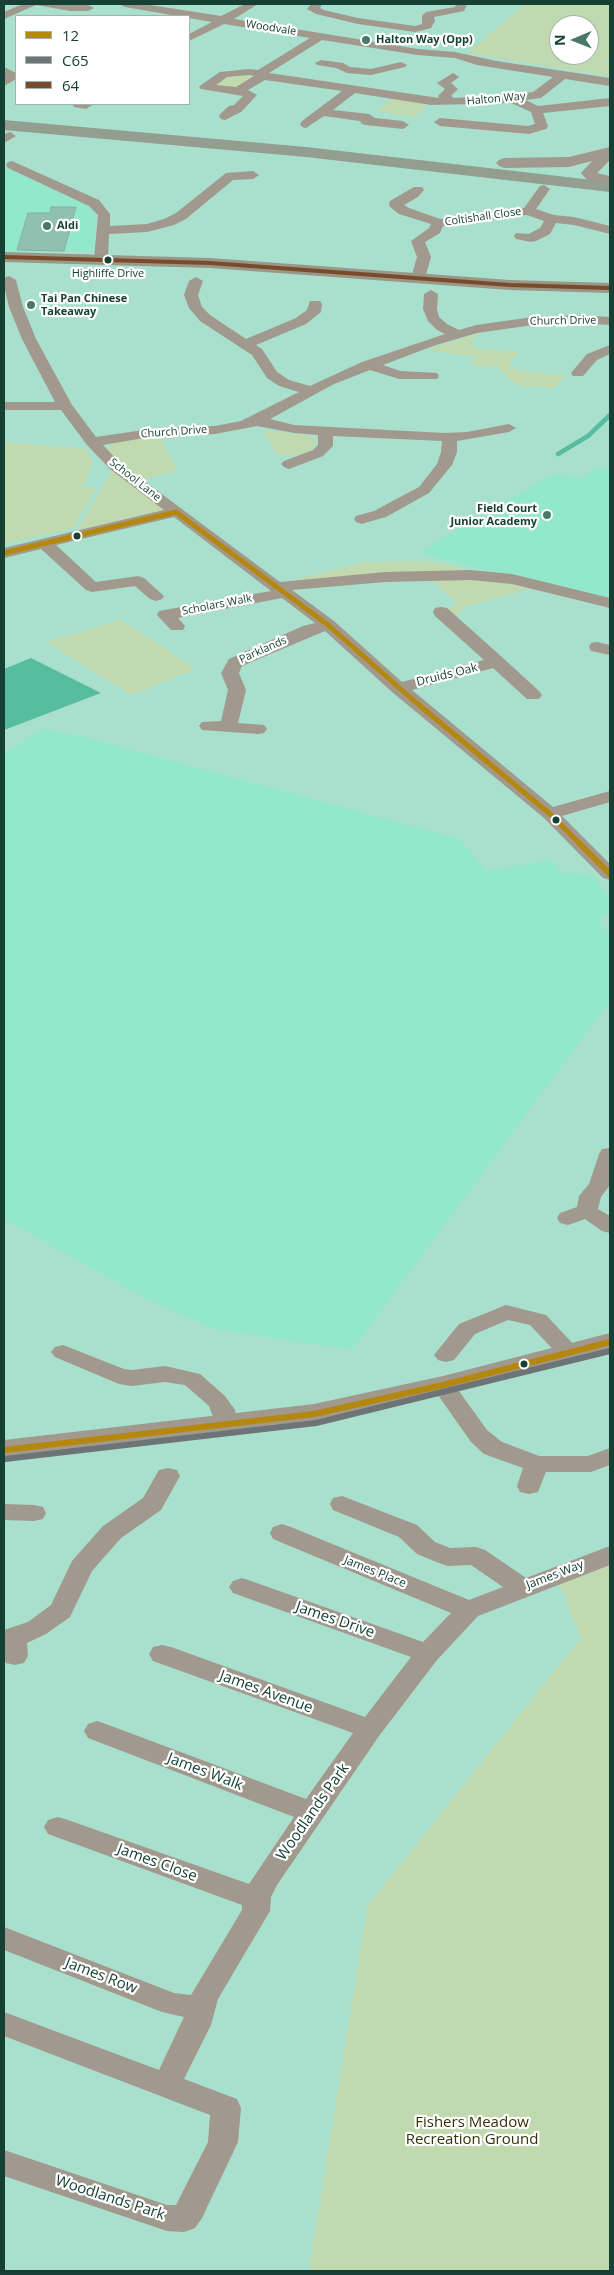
<!DOCTYPE html>
<html>
<head>
<meta charset="utf-8">
<style>
  body { margin:0 }
  #map { position:relative; width:614px; height:2275px; overflow:hidden; background:#a9dfcd; font-family:"Open Sans",sans-serif }
  canvas { display:block }
  .frame { position:absolute; inset:0; border:5px solid #164033; pointer-events:none }
  .legend { position:absolute; left:15px; top:15px; width:175px; height:90px; box-sizing:border-box; background:#fff; border:1px solid #a2b3ad; margin:0; padding:6px 9px; list-style:none; font-size:15px; color:#164033 }
  .legend li { display:flex; align-items:center; gap:10px; height:25px }
  .legend b { width:25px; border:1px solid #a2b3ad }
  .north { position:absolute; left:549px; top:15px; width:50px; height:50px; box-sizing:border-box; background:#fff; border:1px solid #a2b3ad; border-radius:50%; rotate:269deg; font-size:14px; font-weight:700; line-height:20px; text-align:center; color:#164033 }
  .north::after { content:''; display:block; margin:auto; width:18px; height:22px; background:#497869; clip-path:polygon(50% 0,100% 100%,50% 72%,0 100%) }
</style>
</head>
<body>
<div id="map">
<canvas width="614" height="2275"></canvas>
<div class="frame"></div>
<ul class="legend">
<li><b style="height:6px;background:#b4870f"></b>12</li>
<li><b style="height:6px;background:#6c7476"></b>C65</li>
<li><b style="height:6px;background:#7a4b2a"></b>64</li>
</ul>
<div class="north">N</div>
</div>
<script>
const g = document.querySelector('canvas').getContext('2d');
g.lineJoin = 'round';
function fillPath(path, color) { g.fillStyle = color; g.fill(path, 'evenodd'); }
const poly = rows => new Path2D(rows.map(r => 'M' + r).join(''));
function trace(path, color, width, dash) { g.strokeStyle = color; g.lineWidth = width; g.lineCap = dash ? 'butt' : 'round'; g.setLineDash(dash || []); g.stroke(path); }
function label(font, color, halo, rows, align = 'center') {
  g.font = font + ' "Open Sans",sans-serif'; g.lineWidth = 4.5; g.setLineDash([]); g.textBaseline = 'middle'; g.strokeStyle = halo; g.fillStyle = color; for (const [text, x, y, turn = 0] of rows) {
    g.save(); g.translate(x, y); g.rotate((+turn || 0) * Math.PI / 180); g.textAlign = isNaN(turn) ? turn : align; if (halo) g.strokeText(text, 0, 0); g.fillText(text, 0, 0); g.restore();
  }
}
fillPath(poly([
  [4,166,79,201,96,211,95,251,4,252],
  [597,467,610,470,610,600,438,558,421,551,553,474,583,478],
  [43,729,84,737,460,839,486,871,551,860,562,872,593,876,610,900,610,911,599,920,606,931,610,933,610,1001,352,1350,214,1329,147,1299,4,1219,4,753]
]), '#93e7cb');
fillPath(poly([
  [526,4,610,4,610,60,602,61,610,65,610,76,467,53],
  [559,25,589,25,589,55,559,55],
  [248,75,252,77,237,90,214,86,219,78],
  [398,95,431,101,415,117,377,111],
  [481,332,470,343,478,349,518,352,509,365,516,370,566,376,555,388,515,385,499,367,470,366,477,357,428,350],
  [262,430,303,435,314,438,317,441,311,451,302,455,280,456,276,454],
  [207,433,161,440,178,471,140,480,108,451,111,444,116,441,159,435],
  [4,442,86,449,92,462,89,475,81,487,97,488,73,528,4,544],
  [115,466,176,512,74,536],
  [425,561,454,566,465,571,366,576,364,573,365,578,279,584,364,562],
  [426,575,541,585,465,607,450,621,441,612,458,604],
  [120,620,127,624,196,669,131,695,47,642],
  [610,1555,610,2271,309,2271,368,1905,581,1638,556,1574]
]), '#c0d9af');
fillPath(poly([
  [31,658,101,693,4,730,4,669]
]), '#58bc9f');
trace(poly([
  [558,454,588,436,610,415]
]), '#58bc9f', 4.5);
const building = poly([
  [51,207,76,207,64,251,17,250,28,213,50,213,51,207]
]);
fillPath(building, '#91bfb0');
trace(building, '#85b1a3', 1);
fillPath(poly([
  [23,4,88,5,94,8,88,11,70,11,36,5,4,19,4,12,23,4],
  [119,4,144,4,221,16,245,4,258,4,234,19,418,49,455,52,496,61,610,78,610,86,565,79,541,98,526,100,538,106,610,98,610,106,543,113,548,126,546,129,529,134,440,126,434,122,440,118,528,126,535,124,531,112,511,103,431,105,355,93,333,110,369,114,375,118,403,121,409,125,403,129,366,125,362,124,360,121,324,116,306,128,302,127,300,124,302,121,342,91,265,80,248,90,257,95,241,112,225,120,221,119,219,116,221,113,229,106,234,105,243,96,201,89,199,87,201,85,220,72,249,69,258,70,310,38,224,24,189,41,189,34,212,22,125,7,119,4],
  [322,40,418,55,455,58,477,65,553,77,533,92,513,95,454,98,451,96,458,89,451,83,459,77,453,73,437,83,445,89,438,96,439,98,269,73,322,40],
  [249,75,254,76,236,87,216,85,227,77,249,75],
  [311,4,322,4,320,8,324,10,358,18,415,26,422,24,422,16,426,12,455,7,456,4,467,4,464,11,434,17,435,21,431,28,415,32,358,24,316,14,307,9,311,4],
  [321,60,343,63,350,67,371,69,401,62,407,65,405,67,371,75,347,73,336,68,317,65,315,63,321,60],
  [4,67,16,73,16,79,4,86,4,67],
  [72,104,91,104,92,105,86,109,74,107,72,104],
  [10,132,16,136,4,143,4,134,10,132],
  [12,161,99,200,110,214,110,226,147,224,164,219,176,213,226,173,253,171,259,175,253,179,233,180,186,219,174,225,147,232,109,234,108,259,101,263,94,259,98,215,89,206,8,168,6,165,8,162,12,161],
  [544,185,550,189,536,209,554,215,574,217,610,226,610,234,574,225,556,223,550,234,536,241,531,242,516,239,514,236,516,233,529,234,540,228,544,221,527,215,443,226,440,233,425,242,431,257,425,278,423,281,413,281,411,278,417,257,411,241,429,228,431,224,399,214,390,207,389,204,390,201,414,187,422,187,424,190,418,197,404,205,409,208,440,219,524,208,540,186,544,185],
  [9,276,16,280,23,307,36,339,72,405,96,437,150,429,215,426,241,421,299,392,279,386,267,378,252,355,200,321,189,308,184,295,189,281,196,277,203,281,198,295,202,307,210,315,246,339,296,318,307,310,310,301,320,301,322,304,321,312,306,324,256,345,262,349,277,372,289,380,310,386,362,362,445,334,437,330,428,321,423,309,424,294,431,290,438,294,437,309,439,317,447,324,459,330,476,325,533,317,579,315,610,317,610,325,579,323,533,325,477,333,433,346,383,365,400,371,437,373,439,376,437,379,399,379,370,370,334,384,270,419,294,425,444,433,467,432,509,424,516,428,509,432,457,441,457,452,452,465,429,493,386,517,368,522,362,524,356,522,354,519,356,516,374,511,419,487,437,464,441,452,442,441,333,436,333,446,323,456,289,469,284,467,281,464,284,461,313,450,318,445,318,435,294,433,257,426,215,434,150,437,103,445,120,463,280,582,385,572,471,570,512,574,610,598,610,608,512,584,471,580,385,582,292,590,334,621,402,682,484,660,435,616,433,612,435,608,441,607,447,608,503,658,539,691,542,695,539,699,527,699,493,668,412,690,553,807,610,791,610,802,562,816,610,864,610,880,603,878,544,818,392,692,325,631,242,666,239,673,246,690,238,723,264,725,267,729,264,733,258,734,202,730,199,726,202,722,221,721,228,690,221,673,229,659,303,626,315,623,282,598,178,618,185,626,183,630,171,630,157,615,159,611,271,591,174,517,56,545,96,582,138,576,144,578,164,596,162,599,156,601,150,599,135,586,92,592,86,590,41,549,4,558,4,548,164,510,110,469,87,445,61,410,4,410,4,402,55,402,22,339,9,307,4,286,4,278,9,276],
  [610,345,610,354,597,360,583,376,573,376,571,373,587,354,610,345],
  [597,642,610,645,610,655,591,651,589,647,591,643,597,642],
  [610,1148,610,1185,601,1197,598,1209,610,1216,610,1233,602,1231,585,1219,568,1225,560,1223,557,1218,560,1213,577,1207,579,1196,589,1184,599,1154,602,1149,610,1148],
  [506,1305,546,1315,578,1349,582,1354,578,1359,570,1361,562,1359,530,1325,508,1320,475,1334,454,1360,446,1362,438,1360,434,1355,459,1324,506,1305],
  [63,1345,124,1369,132,1370,165,1366,200,1374,225,1396,235,1410,238,1424,234,1430,226,1432,218,1430,209,1406,185,1385,165,1382,132,1386,119,1384,55,1357,51,1352,55,1347,63,1345],
  [443,1377,451,1380,487,1430,502,1442,539,1456,588,1456,610,1448,610,1465,591,1472,546,1472,538,1492,529,1494,520,1492,517,1486,523,1468,484,1454,471,1442,431,1385,435,1380,443,1377],
  [168,1468,177,1470,180,1476,161,1510,121,1538,92,1571,70,1617,46,1634,27,1643,28,1656,24,1663,15,1665,6,1663,4,1659,4,1630,28,1622,51,1605,72,1561,103,1526,143,1498,159,1470,168,1468],
  [342,1496,417,1525,435,1542,450,1548,476,1547,485,1550,526,1578,610,1546,610,1565,478,1616,437,1660,379,1736,277,1885,271,1897,270,1911,218,1999,211,2025,184,2079,237,2099,241,2108,238,2142,202,2218,195,2228,184,2232,167,2231,4,2176,4,2150,167,2205,176,2205,208,2142,210,2115,4,2036,4,2012,159,2070,184,2017,162,2012,4,1950,4,1927,174,1993,191,1995,242,1910,242,1905,48,1834,44,1827,48,1820,58,1817,68,1820,249,1884,294,1817,88,1738,84,1731,88,1724,97,1721,106,1724,306,1799,353,1733,153,1661,149,1654,153,1647,162,1645,171,1647,365,1717,411,1657,233,1593,229,1587,233,1581,242,1578,251,1581,423,1642,451,1613,273,1539,270,1533,273,1527,282,1524,291,1527,469,1600,503,1587,471,1565,448,1566,439,1563,417,1554,399,1537,333,1510,330,1504,333,1498,342,1496],
  [4,1504,34,1505,43,1507,46,1513,43,1519,34,1521,4,1520,4,1504]
]), '#a1998d');
fillPath(poly([
  [610,147,610,160,597,173,610,176,610,186,587,180,581,173,592,161,569,167,504,168,499,166,496,163,499,160,504,158,569,157,610,147],
  [610,1333,610,1351,443,1394,314,1424,4,1460,4,1440,314,1404,443,1376,610,1333]
]), '#a1998d');
fillPath(poly([
  [4,252,210,258,510,280,610,283,610,293,510,290,210,268,4,262,4,252]
]), '#989788');
fillPath(poly([
  [4,120,306,147,610,182,610,192,306,157,4,130,4,120]
]), '#939e90');
trace(poly([
  [4,553,176,512,328,625,413,700,550,814,581,845]
]), '#b4870f', 5);
trace(poly([
  [580,844,610,874],
  [4,1450,314,1414,443,1385,610,1342]
]), '#b4870f', 6);
trace(poly([
  [5,1459,316,1423,610,1351]
]), '#6c7476', 6);
trace(poly([
  [4,257,210,263,510,285,610,288]
]), '#7a4b2a', 4);
for (const [x, y, r, color] of [
  [366,40,5,"#497869"],
  [47,226,5,"#497869"],
  [108,260,4.5,"#164033"],
  [31,305,5,"#497869"],
  [547,515,5,"#497869"],
  [77,536,4.5,"#164033"],
  [556,820,4.5,"#164033"],
  [524,1364,4.5,"#164033"]
]) { const dot = new Path2D(); dot.arc(x, y, r, 0, 2 * Math.PI); g.fillStyle = color; g.fill(dot); trace(dot, '#fff', 2); }
label('11px', '#164033', '#fff', [
  ["Woodvale",271,28,9],
  ["Halton Way",496,99,-5],
  ["Coltishall Close",483,217,-8],
  ["Church Drive",563,321,-1],
  ["Church Drive",174,432,-4],
  ["School Lane",135,480,38],
  ["Scholars Walk",217,605,-11],
  ["Parklands",263,650,-24]
]);
label('bold 11px', '#164033', '#fff', [
  ["Halton Way (Opp)",376,40],
  ["Aldi",57,226],
  ["Tai Pan Chinese",41,299],
  ["Takeaway",41,312],
  ["Field Court",537,509,"right"],
  ["Junior Academy",537,522,"right"]
], 'left');
label('11px', '#164033', '#fff', [
  ["Highliffe Drive",108,274]
]);
label('12px', '#164033', '#fff', [
  ["Druids Oak",447,675,-14],
  ["James Place",375,1572,22],
  ["James Way",555,1575,-21]
]);
label('15px', '#164033', '#fff', [
  ["James Drive",335,1620,19],
  ["James Avenue",266,1692,20],
  ["James Walk",205,1772,21],
  ["Woodlands Park",313,1812,-55],
  ["James Close",157,1863,20],
  ["James Row",101,1976,21],
  ["Woodlands Park",110,2198,18]
]);
label('15px', '#33330b', '#fff', [
  ["Fishers Meadow",472,2123],
  ["Recreation Ground",472,2140]
]);
</script>
</body>
</html>
